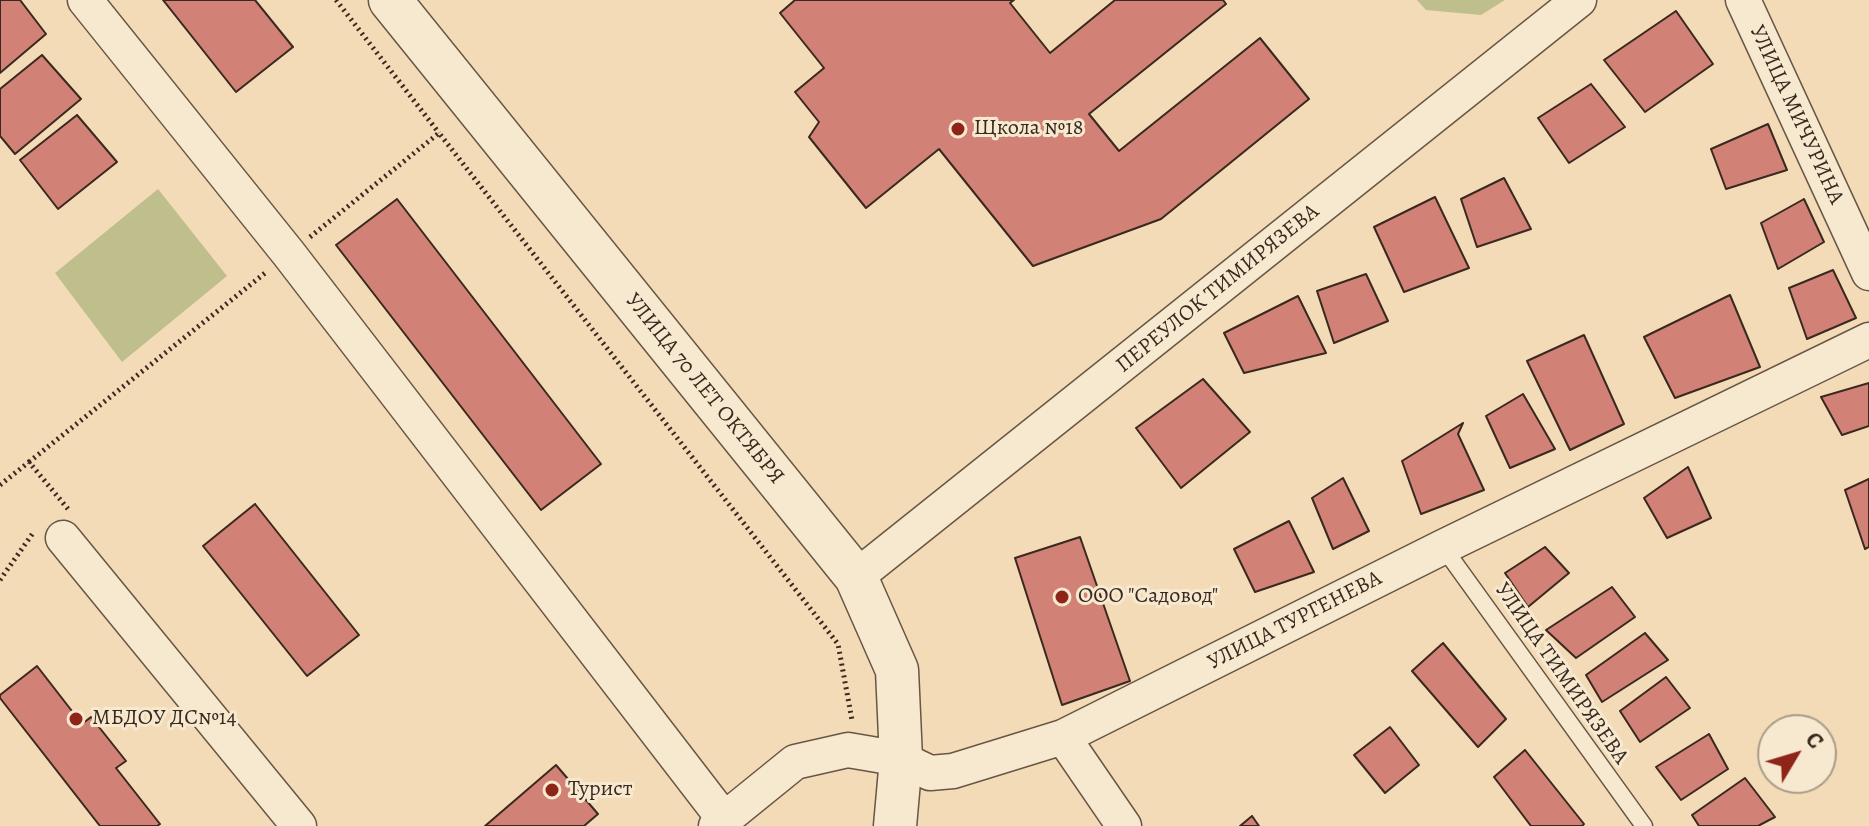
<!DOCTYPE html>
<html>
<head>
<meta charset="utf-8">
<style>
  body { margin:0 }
  #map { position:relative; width:1869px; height:826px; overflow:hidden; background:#f3dbb7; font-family:Alegreya,serif }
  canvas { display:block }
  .north { position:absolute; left:1757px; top:714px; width:80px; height:80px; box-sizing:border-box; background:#f7e8d0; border:2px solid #ab9c89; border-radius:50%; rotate:52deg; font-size:22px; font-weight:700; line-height:32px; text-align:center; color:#39291e }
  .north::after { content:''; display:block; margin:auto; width:28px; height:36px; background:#8f2418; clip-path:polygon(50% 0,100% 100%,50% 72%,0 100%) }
</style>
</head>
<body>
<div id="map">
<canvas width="1869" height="826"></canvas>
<div class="north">С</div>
</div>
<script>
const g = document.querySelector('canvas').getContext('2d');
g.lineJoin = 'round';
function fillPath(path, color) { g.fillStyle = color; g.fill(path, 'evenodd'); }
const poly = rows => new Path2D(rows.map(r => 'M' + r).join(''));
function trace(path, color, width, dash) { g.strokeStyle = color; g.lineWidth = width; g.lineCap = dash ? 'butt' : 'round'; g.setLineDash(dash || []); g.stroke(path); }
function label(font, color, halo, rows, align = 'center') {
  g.font = font + ' Alegreya,serif'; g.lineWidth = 6; g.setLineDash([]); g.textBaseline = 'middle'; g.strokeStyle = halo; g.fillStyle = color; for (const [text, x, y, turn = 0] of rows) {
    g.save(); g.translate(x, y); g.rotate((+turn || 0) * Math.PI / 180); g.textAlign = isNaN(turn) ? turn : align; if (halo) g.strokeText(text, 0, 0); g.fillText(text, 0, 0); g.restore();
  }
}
fillPath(poly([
  [1417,0,1505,0,1481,15,1426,10],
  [158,189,227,276,122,362,55,273]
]), '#bebf8c');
const building = poly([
  [0,0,20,0,46,34,0,73,0,0],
  [163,0,255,0,293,47,236,92,163,0],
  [795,0,1014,0,1010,3,1050,53,1115,0,1223,0,1226,4,1089,114,1119,151,1260,38,1309,99,1161,219,1033,266,939,149,866,208,809,137,819,122,795,92,824,68,780,13,795,0],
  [1676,11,1713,64,1645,112,1604,60,1676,11],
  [42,55,81,99,15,154,0,136,0,89,42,55],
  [1591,84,1625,127,1569,163,1538,118,1591,84],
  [77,115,117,162,58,209,20,160,77,115],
  [1768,124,1787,170,1726,189,1711,149,1768,124],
  [1504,178,1531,229,1477,247,1461,199,1504,178],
  [1435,197,1469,268,1404,292,1374,227,1435,197],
  [397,199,601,464,541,510,336,245,397,199],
  [1804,199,1824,242,1778,269,1761,223,1804,199],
  [1833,270,1856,318,1807,339,1789,288,1833,270],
  [1366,274,1388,321,1334,343,1317,291,1366,274],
  [1730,295,1760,367,1675,398,1644,337,1730,295],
  [1298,296,1326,353,1244,373,1224,333,1298,296],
  [1584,335,1624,424,1570,450,1527,361,1584,335],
  [1203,379,1250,432,1181,488,1136,428,1203,379],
  [1869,383,1869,426,1842,435,1821,397,1869,383],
  [1523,394,1555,449,1510,468,1486,416,1523,394],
  [1463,423,1458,434,1484,490,1421,514,1402,461,1463,423],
  [1688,467,1711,518,1667,538,1644,498,1688,467],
  [1343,478,1369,531,1333,549,1312,498,1343,478],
  [1869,479,1869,547,1865,549,1845,490,1869,479],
  [255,504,359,635,307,676,203,546,255,504],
  [1289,521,1314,572,1255,592,1234,549,1289,521],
  [1080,537,1130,681,1062,705,1015,558,1080,537],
  [1545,547,1569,573,1528,607,1505,573,1545,547],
  [1612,587,1635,617,1576,658,1546,630,1612,587],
  [1645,633,1668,660,1602,702,1586,675,1645,633],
  [1443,643,1506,719,1478,747,1412,671,1443,643],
  [37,666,82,724,91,717,126,761,116,768,160,824,157,826,100,826,0,698,0,695,37,666],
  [1666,677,1690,708,1640,742,1620,711,1666,677],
  [1390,727,1419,765,1385,793,1354,755,1390,727],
  [1709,734,1728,769,1681,800,1656,767,1709,734],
  [1525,750,1584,824,1582,826,1531,826,1494,777,1525,750],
  [556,765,598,814,584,826,485,826,556,765],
  [1745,778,1775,817,1758,826,1699,826,1692,815,1745,778],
  [1252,816,1259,826,1240,826,1252,816]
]);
fillPath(building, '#d18175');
trace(building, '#39291e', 2);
const service = poly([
  [1443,547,1644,826]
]);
const minor = poly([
  [85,0,289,254,724,819],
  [1743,0,1869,273],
  [63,538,299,826],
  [856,577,1579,0],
  [1063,737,1124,826],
  [716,826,795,762,848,750,901,759,930,773,953,771,1063,737,1443,547,1869,340]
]);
const tertiary = poly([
  [390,0,856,577,897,670,901,759,895,826]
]);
trace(service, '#685644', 19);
trace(minor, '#685644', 37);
trace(tertiary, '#685644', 45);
trace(poly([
  [336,0,439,133],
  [310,237,439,133,838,644,852,720],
  [29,462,265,273],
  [0,485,29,462,68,509],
  [0,580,33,533]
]), '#39291e', 5, [2, 4]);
trace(service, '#f7e8d0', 16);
trace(minor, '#f7e8d0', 34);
trace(tertiary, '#f7e8d0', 42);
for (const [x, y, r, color] of [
  [958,129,8,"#8f2418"],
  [1062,597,8,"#8f2418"],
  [76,719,8,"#8f2418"],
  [552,790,8,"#8f2418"]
]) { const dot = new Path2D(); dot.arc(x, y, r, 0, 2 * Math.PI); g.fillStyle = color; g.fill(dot); trace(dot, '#f7e8d0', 3); }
label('22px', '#39291e', '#f7e8d0', [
  ["УЛИЦА МИЧУРИНА",1796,115,65],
  ["ПЕРЕУЛОК ТИМИРЯЗЕВА",1218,289,-39],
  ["УЛИЦА 70 ЛЕТ ОКТЯБРЯ",704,389,51],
  ["УЛИЦА ТУРГЕНЕВА",1295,621,-27],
  ["УЛИЦА ТИМИРЯЗЕВА",1561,674,55]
]);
label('22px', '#39291e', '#f7e8d0', [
  ["Щкола №18",974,129],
  ["ООО \"Садовод\"",1078,597],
  ["МБДОУ ДС№14",92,719],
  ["Турист",568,790]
], 'left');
</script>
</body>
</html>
